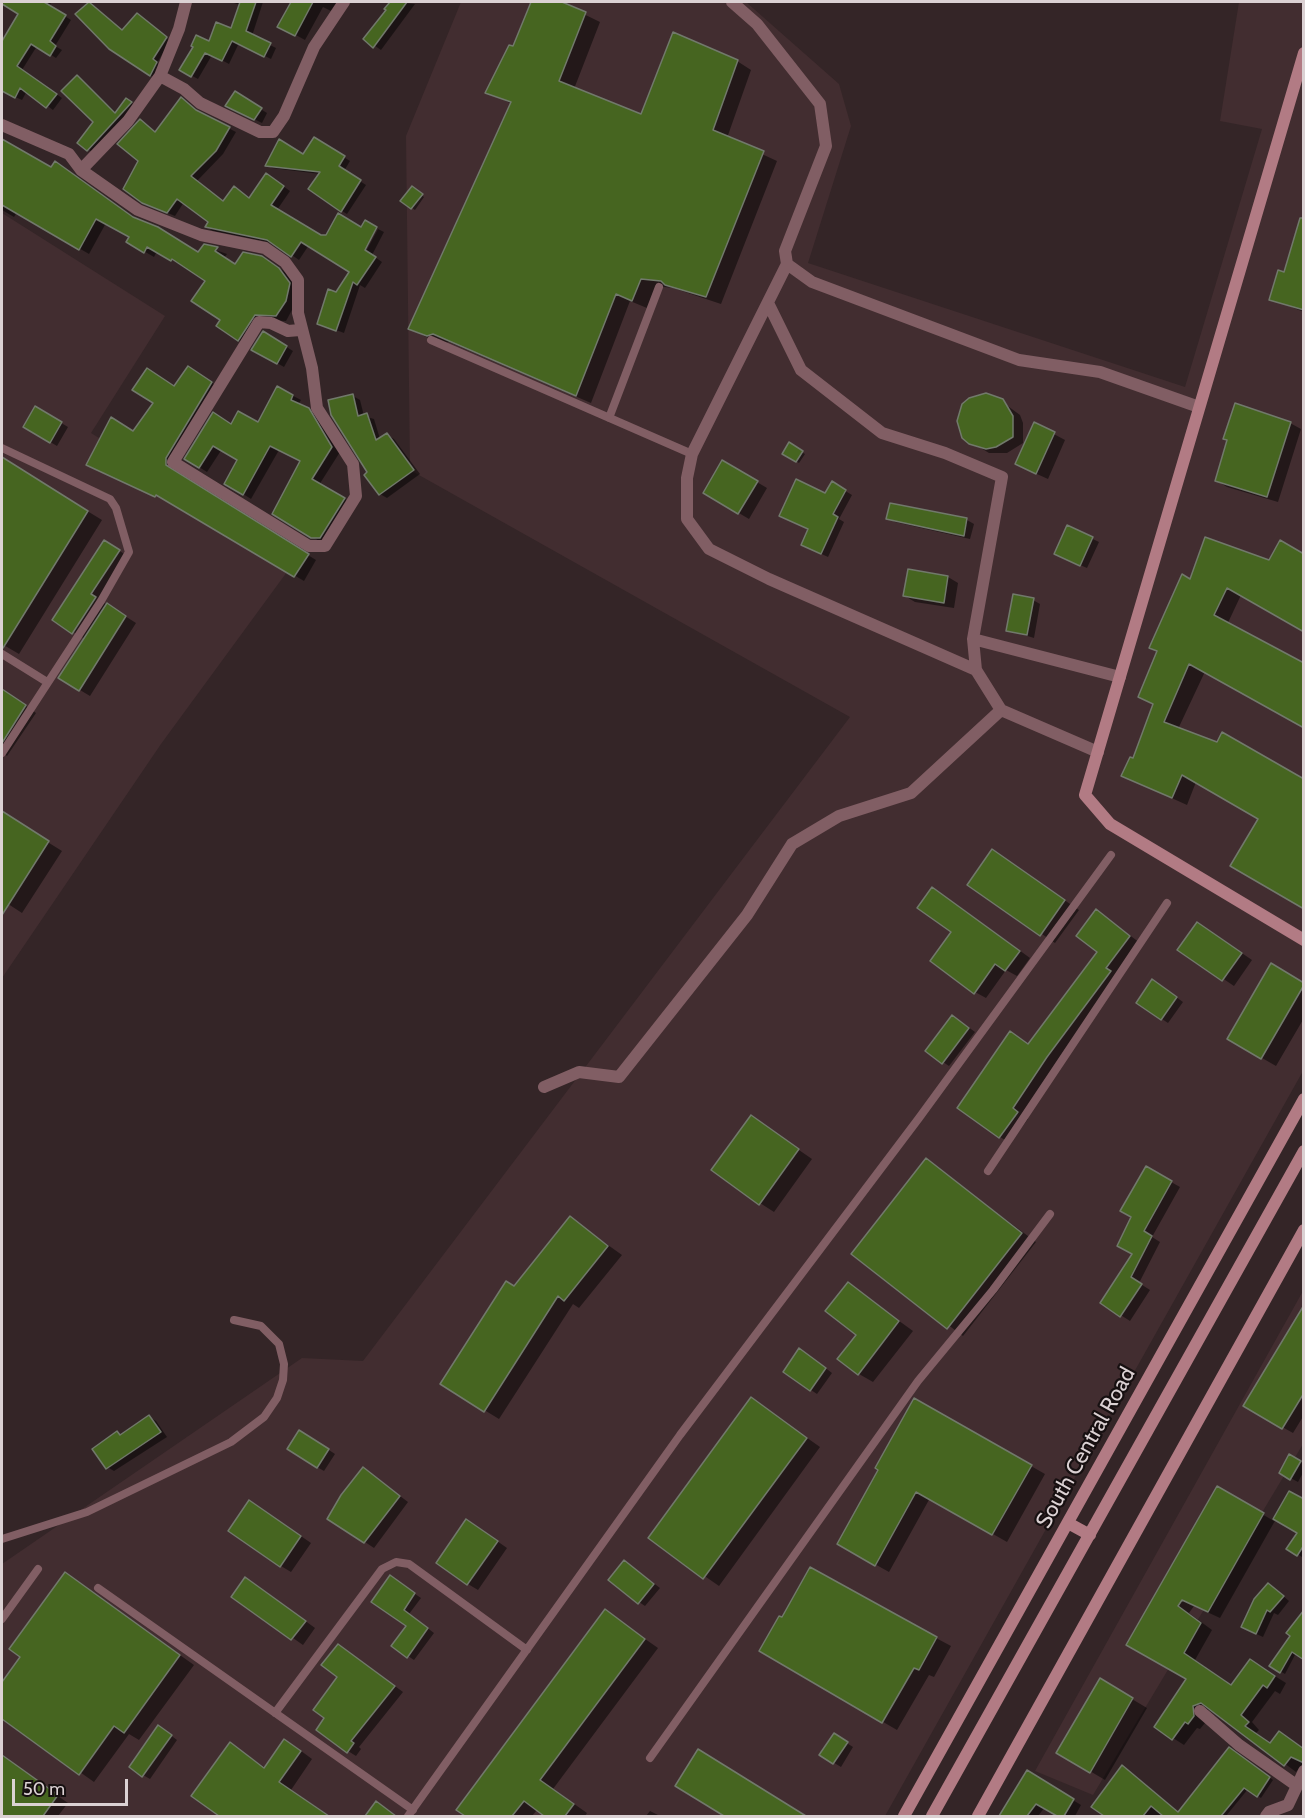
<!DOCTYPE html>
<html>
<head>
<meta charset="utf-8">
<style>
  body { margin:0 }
  #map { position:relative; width:1305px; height:1818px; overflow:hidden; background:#342527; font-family:Cabin,sans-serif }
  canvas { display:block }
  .frame { position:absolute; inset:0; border:3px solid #dbd1d3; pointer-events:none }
  .scale { position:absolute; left:12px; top:1779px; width:116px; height:27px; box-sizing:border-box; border:3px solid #dbd1d3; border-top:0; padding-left:8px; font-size:18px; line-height:21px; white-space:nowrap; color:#dbd1d3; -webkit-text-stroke:4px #171011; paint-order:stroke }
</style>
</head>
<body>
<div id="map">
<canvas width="1305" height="1818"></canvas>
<div class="frame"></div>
<div class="scale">50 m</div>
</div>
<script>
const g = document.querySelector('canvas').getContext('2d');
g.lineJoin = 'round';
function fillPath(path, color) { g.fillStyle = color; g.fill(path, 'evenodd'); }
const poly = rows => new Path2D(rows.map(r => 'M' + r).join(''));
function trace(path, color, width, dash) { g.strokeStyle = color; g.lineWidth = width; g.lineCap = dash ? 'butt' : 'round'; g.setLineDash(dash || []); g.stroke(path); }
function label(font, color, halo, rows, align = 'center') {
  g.font = font + ' Cabin,sans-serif'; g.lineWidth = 4.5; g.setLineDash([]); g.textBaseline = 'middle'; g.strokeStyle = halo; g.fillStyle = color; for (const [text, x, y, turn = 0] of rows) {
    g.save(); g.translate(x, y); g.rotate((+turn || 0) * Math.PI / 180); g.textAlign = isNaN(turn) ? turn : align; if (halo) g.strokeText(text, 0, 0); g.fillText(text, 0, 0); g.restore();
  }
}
fillPath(poly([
  [461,2,746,2,839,84,851,126,808,263,1185,387,1262,129,1220,121,1239,2,1303,2,1303,1071,885,1816,2,1816,2,1564,302,1358,363,1361,850,717,410,470,406,136],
  [2,213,165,316,91,433,295,561,161,744,2,978],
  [1303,1291,1303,1444,1093,1795,1035,1771]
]), '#422d30');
fillPath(poly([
  [2,2,52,2,49,6,71,20,55,46,62,50,56,58,37,46,22,70,62,98,53,110,27,91,22,100,2,91,2,43,20,14],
  [231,2,263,2,252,36,276,48,271,59,239,43,229,64,212,55,198,79,181,70,209,43,232,30,240,5],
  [291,2,349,2,339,15,323,7,305,40,279,26],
  [392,2,415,4,381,50,365,39],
  [533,2,559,2,600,22,574,89,641,116,737,61,751,70,727,138,777,161,721,304,673,288,656,286,647,308,630,301,591,403,449,342,442,344,424,336,410,328,512,104,487,92,514,48],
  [142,17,170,41,157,63,160,66,154,78,110,48,123,32],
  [77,77,117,113,126,100,137,106,95,154,79,143,95,122],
  [235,93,267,113,262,123,234,109],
  [181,99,201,114,236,132,223,154,197,181,224,202,250,199,273,179,290,191,277,210,321,237,363,257,378,229,384,232,372,255,382,262,365,288,360,285,344,333,318,323,351,272,309,245,299,260,274,243,213,231,207,227,209,221,184,202,175,216,151,206,140,161,147,125,156,133],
  [2,141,52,169,65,169,137,220,199,254,204,246,227,254,224,258,236,266,272,263,289,275,299,289,299,297,286,321,265,320,248,345,238,340,207,281,182,264,157,251,154,257,128,242,131,237,106,223,89,254,17,212,14,217,2,210],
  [320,142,350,161,344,171,366,185,347,214,342,211,320,174,272,168,267,165,303,156],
  [415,190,424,197,415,210,402,201],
  [1304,219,1304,312,1271,299,1285,274],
  [264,333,293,351,284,367,254,350],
  [197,373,220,388,174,463,174,473,316,560,304,581,165,499,97,469,175,388],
  [278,388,301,400,298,405,317,415,340,452,319,485,352,503,321,542,274,513,302,461,279,450,251,499,226,483,239,460,222,449,207,472,186,459,231,425,259,424],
  [353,396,360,400,364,416,374,419,380,439,387,435,394,439,420,474,387,498,380,494,366,475,369,473],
  [994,396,1020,415,1023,423,1023,443,1007,453,989,453,963,437],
  [36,408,68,427,57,446,25,427],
  [1290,423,1301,429,1278,502,1227,487,1217,481],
  [1035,424,1065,440,1048,479,1028,470],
  [790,445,805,454,799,463,784,453],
  [2,459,102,520,19,654,2,644],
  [723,462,767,488,749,519,705,493],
  [832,483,852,495,839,519,844,522,828,557,809,548,826,495],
  [891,505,967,520,974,524,970,539,895,522,888,518],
  [1068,527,1099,542,1087,568,1062,557],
  [115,548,129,557,101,601,136,623,90,696,60,678,85,639,54,620],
  [1304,555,1241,595,1178,729,1260,818,1196,782,1187,805,1123,776,1133,760,1154,705,1140,696,1191,581],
  [948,577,958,583,954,608,915,602,905,596],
  [1033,600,1040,604,1034,638,1008,630],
  [2,689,36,713,7,756,2,752],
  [4,815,62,851,22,913,2,900,2,819],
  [992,851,1079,910,1055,943,969,884],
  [943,895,1030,958,1017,976,1006,970,986,998,975,992],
  [1107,918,1140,943,1023,1115,1028,1119,1010,1143,1000,1137,1030,1045,1099,952],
  [1208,930,1252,960,1234,986,1179,949],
  [1304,984,1304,1018,1276,1066,1229,1039],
  [1159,985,1183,1002,1168,1023,1162,1019],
  [960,1021,975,1032,949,1066,943,1062],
  [751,1117,812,1159,774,1212,760,1203],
  [926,1160,1036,1242,963,1336,853,1254],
  [1146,1168,1180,1187,1152,1237,1160,1242,1139,1283,1150,1290,1130,1321,1102,1303,1134,1254,1133,1217],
  [570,1218,622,1255,579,1308,573,1304,499,1419,442,1384],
  [848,1284,913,1331,873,1382,859,1374,858,1334],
  [1304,1307,1304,1415,1293,1433,1245,1406],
  [807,1354,832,1373,817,1394,811,1390],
  [752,1399,820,1447,719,1586,650,1538],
  [915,1400,1045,1474,1007,1542,930,1498,889,1572,839,1544],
  [149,1417,156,1421,167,1437,114,1471,107,1467,117,1433,122,1436],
  [306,1435,335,1454,324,1471,317,1467],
  [1290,1456,1304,1464,1304,1471,1298,1482,1281,1473],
  [364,1469,408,1502,374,1548,329,1518],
  [1217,1488,1274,1521,1289,1493,1304,1501,1302,1557,1288,1548,1299,1532,1276,1519,1220,1618,1194,1606,1189,1613,1212,1630,1195,1660,1232,1686,1262,1668,1286,1683,1280,1694,1275,1691,1252,1722,1259,1730,1256,1733,1271,1744,1304,1749,1304,1763,1296,1772,1212,1709,1205,1712,1205,1723,1200,1729,1197,1728,1184,1745,1173,1738,1188,1679,1128,1644],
  [260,1508,311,1543,291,1572,281,1566],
  [477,1527,507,1548,478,1590,468,1584],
  [631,1566,660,1588,645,1606,639,1602],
  [65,1574,194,1665,139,1740,129,1734,94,1782,2,1717,2,1685,22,1657],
  [390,1577,421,1598,409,1614,434,1633,414,1660,408,1656,408,1626],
  [256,1585,315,1628,303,1645,233,1596],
  [1275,1589,1289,1601,1278,1615,1274,1613,1263,1637,1250,1631],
  [605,1611,658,1648,553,1789,587,1813,585,1816,547,1816,537,1810,532,1816,467,1816,458,1809],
  [1298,1620,1296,1653,1285,1674,1271,1666,1292,1635],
  [936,1638,951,1646,934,1677,929,1675,897,1730,761,1651],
  [347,1651,403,1692,359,1747,361,1749,356,1756,348,1751,326,1718],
  [1100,1680,1147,1708,1105,1780,1058,1752],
  [165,1731,177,1740,150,1779,143,1775],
  [834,1735,853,1747,841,1767,821,1755],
  [230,1744,266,1768,297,1748,312,1759,291,1790,330,1816,219,1816],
  [1233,1751,1273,1780,1261,1798,1248,1789,1226,1816,1120,1816,1128,1770,1179,1812],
  [6,1760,68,1803,58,1816,2,1816,2,1766],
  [713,1760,805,1816,727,1816,677,1786],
  [1027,1772,1081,1805,1075,1816,1060,1816,1045,1807,1038,1816,1001,1816],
  [377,1803,389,1810,397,1816,366,1816],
  [650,1811,660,1816,646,1816]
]), '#0007');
const building = poly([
  [2,2,44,2,66,15,50,41,56,46,50,56,31,44,17,66,57,94,46,108,20,88,15,98,2,91,2,41,18,14,2,4,2,2],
  [89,2,122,30,137,13,167,37,153,59,157,62,150,76,109,49,75,14,89,2],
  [240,2,256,2,246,31,271,43,264,57,232,41,222,61,205,53,191,77,179,70,193,47,191,46,196,35,209,41,216,22,231,28,240,2],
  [291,2,313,2,295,36,277,27,291,2],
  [390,2,407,2,373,48,363,39,386,10,384,9,390,2],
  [531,2,562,2,586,12,559,81,641,114,673,32,738,60,713,130,764,151,706,297,665,285,661,281,641,279,632,301,616,294,576,396,433,334,427,336,408,329,511,102,485,93,509,45,513,46,531,2],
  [77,75,115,113,126,98,132,102,87,151,77,143,93,122,61,91,77,75],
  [235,91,262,108,254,120,225,106,235,91],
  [181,97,196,110,230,127,216,151,191,176,223,201,234,186,249,198,266,173,284,186,271,205,321,235,326,235,338,213,361,227,365,220,377,227,365,250,376,257,357,285,353,282,336,331,317,324,328,289,336,292,349,272,301,242,291,257,267,240,205,227,208,222,177,199,167,213,142,203,123,189,138,161,117,144,140,119,155,132,181,97],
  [314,137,345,156,339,166,361,180,341,212,308,189,320,172,265,166,279,139,303,154,314,137],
  [2,139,51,167,55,161,133,217,158,227,198,252,204,244,218,247,215,251,235,264,243,252,262,256,279,268,290,283,286,301,276,316,255,315,238,341,216,326,220,320,191,301,205,281,172,259,171,261,147,247,144,253,126,242,129,237,96,219,79,250,2,205,2,139],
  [412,186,423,194,411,209,400,201,412,186],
  [1300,218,1304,218,1304,310,1269,300,1278,270,1284,272,1300,218],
  [263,331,287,346,277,364,251,350,263,331],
  [188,366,212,382,166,458,166,465,309,554,294,577,156,495,155,497,86,465,111,417,133,431,153,403,132,390,147,368,174,386,188,366],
  [277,386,293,395,291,400,309,408,332,447,312,479,345,498,320,538,311,538,272,514,300,461,270,446,243,495,224,484,237,460,213,446,199,468,184,459,213,412,231,424,238,411,258,422,277,386],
  [986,393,1003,399,1013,416,1013,437,996,447,986,449,969,444,962,438,957,421,962,404,969,398,986,393],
  [353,394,358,416,367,413,376,440,387,433,414,470,379,495,364,475,367,472,331,415,328,400,353,394],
  [1235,403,1291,422,1267,497,1215,481,1227,440,1223,439,1235,403],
  [35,406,62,422,50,443,23,427,35,406],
  [1034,422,1055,432,1036,474,1015,464,1034,422],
  [789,442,803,451,796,462,782,454,789,442],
  [2,457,88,511,3,648,2,648,2,457],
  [722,460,758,481,738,514,703,493,722,460],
  [796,479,825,493,832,481,846,490,833,514,838,517,821,554,801,545,808,529,779,516,796,479],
  [890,503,967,518,964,536,886,519,890,503],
  [1067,525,1093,537,1080,566,1054,554,1067,525],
  [1205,537,1269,560,1280,540,1304,554,1304,632,1227,588,1214,615,1304,663,1304,728,1189,664,1164,722,1217,742,1222,732,1304,779,1304,909,1230,866,1258,819,1182,775,1172,798,1121,776,1130,757,1133,758,1153,704,1138,697,1157,651,1149,648,1182,574,1190,579,1205,537],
  [104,540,120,550,91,594,96,597,72,634,52,620,104,540],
  [908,569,948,576,944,603,903,596,908,569],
  [1013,594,1034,598,1027,635,1006,631,1013,594],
  [107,603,126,616,79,691,58,678,107,603],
  [2,689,26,705,2,743,2,689],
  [2,811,49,841,2,915,2,811],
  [992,849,1065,900,1040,936,967,885,992,849],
  [932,887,1020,951,1005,971,995,964,974,994,930,961,951,932,917,908,932,887],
  [1096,909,1130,936,1106,968,1111,971,1047,1057,1013,1108,1018,1112,999,1138,957,1108,1010,1031,1028,1044,1097,952,1076,936,1096,909],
  [1197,922,1242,953,1222,981,1177,950,1197,922],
  [1271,963,1304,983,1304,985,1261,1059,1227,1039,1271,963],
  [1152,979,1177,997,1161,1020,1136,1003,1152,979],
  [952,1015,969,1028,942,1064,925,1051,952,1015],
  [751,1115,799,1149,759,1205,711,1170,751,1115],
  [926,1158,1022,1233,947,1329,851,1254,926,1158],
  [1146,1166,1172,1181,1144,1231,1152,1236,1131,1277,1142,1284,1120,1317,1100,1303,1132,1254,1117,1246,1131,1217,1120,1211,1146,1166],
  [570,1216,608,1246,564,1301,558,1296,484,1412,440,1384,506,1281,514,1286,570,1216],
  [848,1282,899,1321,858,1375,837,1359,856,1335,825,1311,848,1282],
  [1304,1305,1304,1393,1282,1429,1243,1406,1304,1305],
  [799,1348,826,1368,810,1391,783,1372,799,1348],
  [751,1397,807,1438,703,1579,648,1538,751,1397],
  [914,1398,1032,1465,992,1535,916,1492,875,1566,837,1544,878,1470,875,1468,914,1398],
  [149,1415,161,1432,106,1469,92,1449,117,1431,120,1435,149,1415],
  [299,1430,329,1449,317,1468,287,1449,299,1430],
  [1289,1454,1301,1461,1290,1480,1279,1473,1289,1454],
  [363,1467,400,1496,364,1543,327,1519,341,1495,363,1467],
  [1217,1486,1264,1513,1208,1612,1182,1600,1178,1606,1201,1623,1184,1653,1231,1685,1250,1659,1275,1676,1267,1688,1263,1685,1241,1715,1249,1722,1245,1726,1270,1743,1279,1731,1304,1749,1304,1763,1291,1757,1284,1766,1201,1703,1193,1706,1194,1716,1188,1724,1185,1722,1172,1740,1154,1727,1186,1679,1126,1645,1217,1486],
  [1289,1491,1304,1499,1304,1545,1297,1556,1286,1549,1297,1533,1273,1519,1289,1491],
  [249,1500,301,1536,280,1567,228,1531,249,1500],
  [466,1519,498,1541,467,1585,436,1563,466,1519],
  [624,1560,654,1584,638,1604,608,1580,624,1560],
  [810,1567,937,1637,919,1670,914,1668,882,1723,759,1651,779,1616,782,1617,810,1567],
  [65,1572,180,1655,124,1733,114,1726,79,1775,2,1719,2,1682,20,1657,9,1649,65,1572],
  [390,1575,415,1593,404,1610,428,1628,407,1658,391,1646,406,1626,371,1602,390,1575],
  [245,1577,306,1621,291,1640,231,1597,245,1577],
  [1268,1583,1284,1596,1270,1612,1267,1610,1256,1634,1241,1627,1254,1599,1268,1583],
  [605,1609,645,1639,540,1780,574,1804,565,1816,544,1816,524,1801,512,1816,465,1816,456,1810,605,1609],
  [1304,1610,1304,1660,1292,1652,1280,1673,1269,1666,1290,1636,1286,1633,1304,1610],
  [338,1644,395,1686,351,1741,354,1743,347,1753,316,1730,324,1718,313,1710,337,1677,321,1665,338,1644],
  [1100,1678,1133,1698,1090,1773,1056,1753,1100,1678],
  [158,1725,172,1735,142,1777,129,1767,158,1725],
  [834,1733,848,1742,833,1764,819,1755,834,1733],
  [284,1739,301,1751,279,1782,329,1816,219,1816,191,1796,230,1742,264,1768,284,1739],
  [1229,1747,1270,1777,1257,1797,1244,1788,1221,1816,1163,1816,1151,1806,1143,1816,1104,1816,1091,1807,1122,1765,1178,1812,1229,1747],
  [698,1749,806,1816,724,1816,675,1786,698,1749],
  [2,1755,58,1795,43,1816,2,1816,2,1755],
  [1027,1770,1074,1799,1064,1816,1057,1816,1036,1804,1027,1816,999,1816,1027,1770],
  [376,1801,396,1816,365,1816,376,1801]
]);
fillPath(building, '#466520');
trace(building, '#71796b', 1.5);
trace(poly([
  [431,340,692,454],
  [609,418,659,287],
  [2,448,110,499,116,508,129,552,101,601,2,753],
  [2,654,47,682],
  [988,1171,1167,903],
  [2,1539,87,1512,231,1442,264,1417,277,1398,283,1380,284,1364,279,1344,261,1326,234,1320],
  [98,1588,413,1810],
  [2,1619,38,1569],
  [275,1713,382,1569,396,1562,409,1564,527,1650],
  [650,1758,918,1381,993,1290,1050,1214],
  [408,1816,680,1435,919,1118,1111,855]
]), '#815e64', 8);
trace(poly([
  [732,2,757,24,820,104,826,146,785,251,787,264,812,282,1019,360,1100,372,1199,407],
  [160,76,179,29,186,2],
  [2,125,69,154,81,170,138,210,201,235,265,248,285,262,298,280,298,313,312,368,317,408,353,464,356,496,325,546,309,546,173,462,259,322,271,323,288,331,300,330],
  [81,170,128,121,160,76,184,89,200,103,260,132,273,132,284,116,314,47,344,2],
  [787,264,692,454,687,478,687,519,709,549,769,579,976,670],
  [768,303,801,370,882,433,945,453,1002,477,973,639],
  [1098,752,1001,710,976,670,973,639,1120,677],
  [544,1087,579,1072,619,1077,747,915,792,844,839,816,911,793,1001,710],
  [1200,1711,1239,1745,1296,1785],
  [1266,1816,1269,1812,1288,1805,1304,1771]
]), '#815e64', 12);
trace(poly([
  [1304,53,1085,795,1110,824,1304,940],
  [1068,1523,1090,1535],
  [904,1816,1304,1099],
  [932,1816,1304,1151],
  [978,1816,1304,1230]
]), '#b27b84', 12);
label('22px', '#dbd1d3', '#171011', [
  ["South Central Road",1086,1448,-61]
]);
</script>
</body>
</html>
